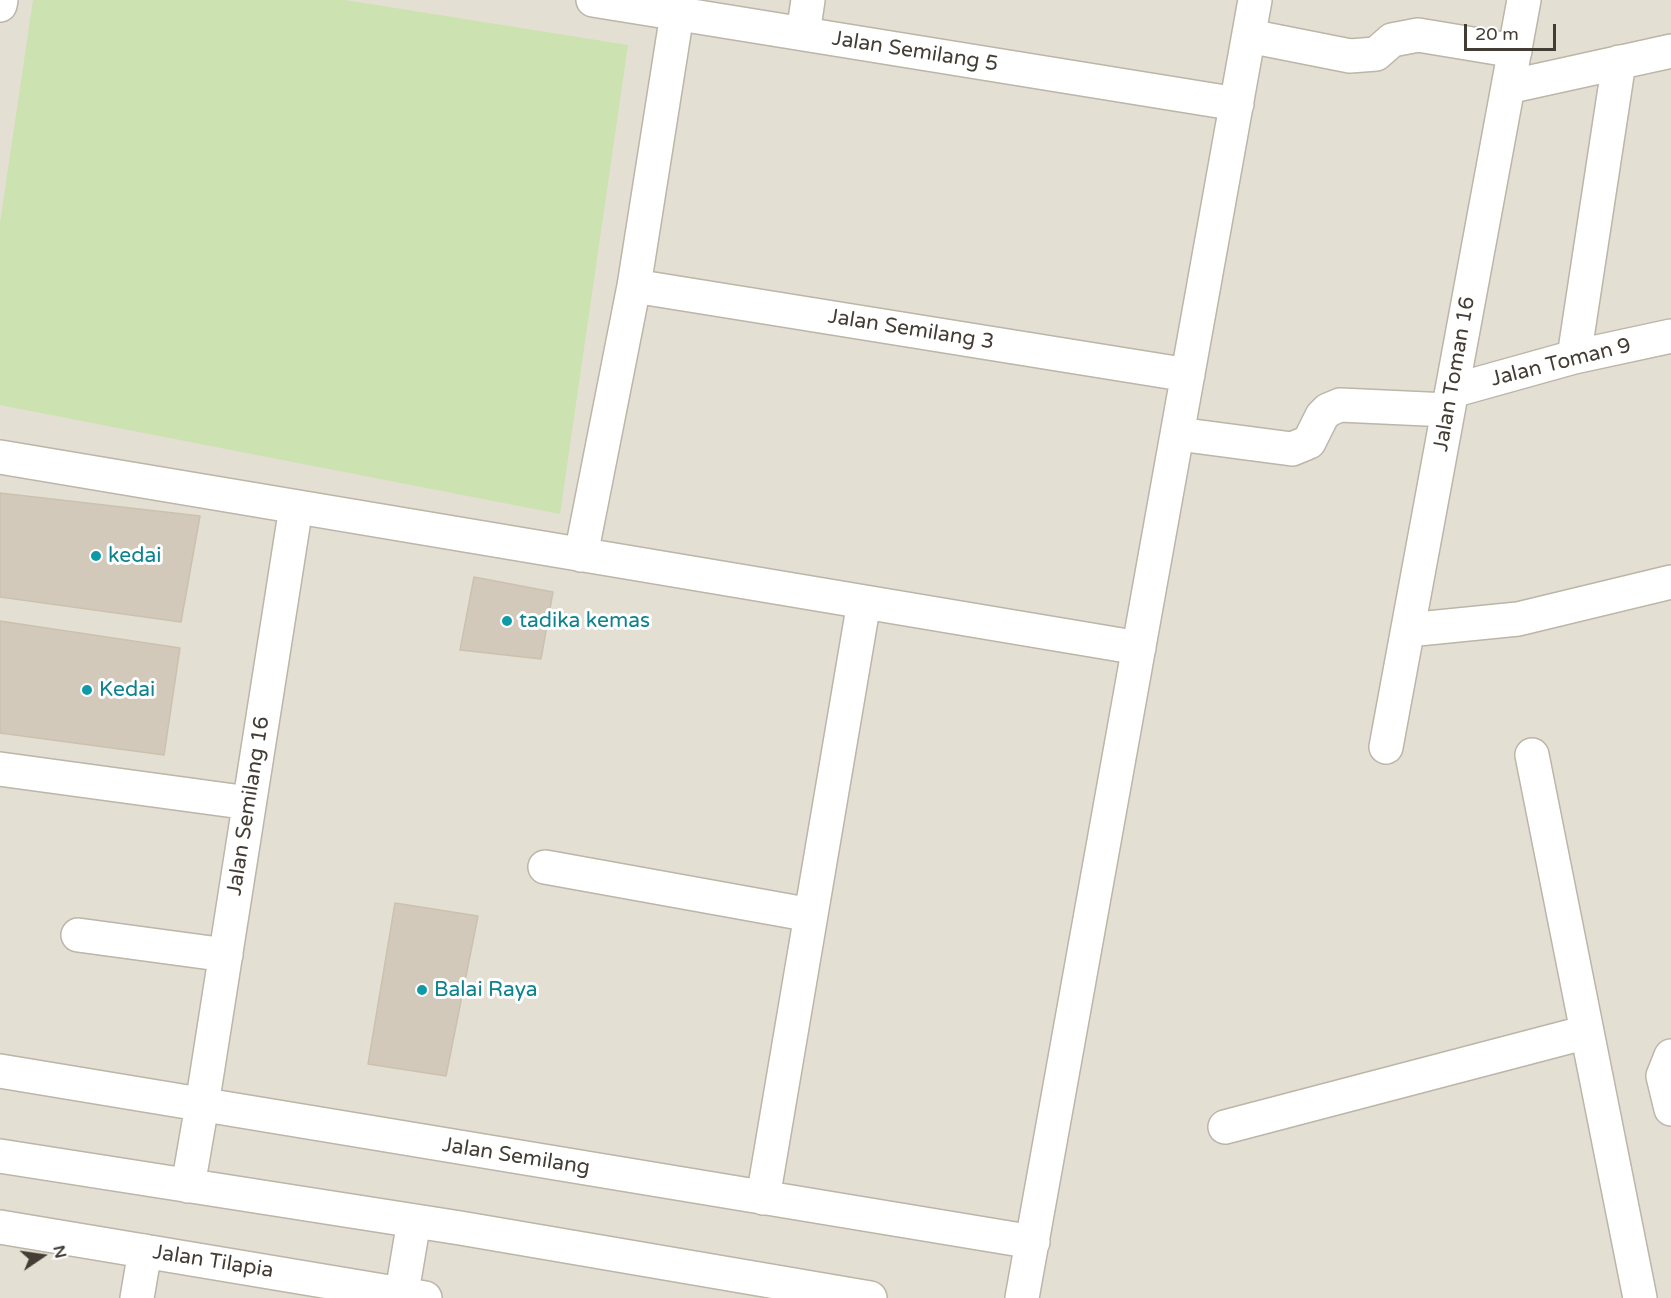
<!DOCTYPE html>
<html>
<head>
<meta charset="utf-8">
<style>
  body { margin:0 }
  #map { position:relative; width:1671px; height:1298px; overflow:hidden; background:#f1ede5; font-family:"Varela Round",sans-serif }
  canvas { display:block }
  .north { position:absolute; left:12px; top:1226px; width:60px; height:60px; -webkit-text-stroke:4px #fff; paint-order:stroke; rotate:77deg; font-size:16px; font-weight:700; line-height:24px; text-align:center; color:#433d35 }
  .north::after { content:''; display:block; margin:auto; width:21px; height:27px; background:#433d35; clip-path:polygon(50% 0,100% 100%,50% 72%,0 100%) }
  .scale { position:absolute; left:1464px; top:24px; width:92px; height:27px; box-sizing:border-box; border:3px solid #433d35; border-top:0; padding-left:8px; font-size:18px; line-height:21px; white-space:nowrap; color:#433d35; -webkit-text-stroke:4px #fff; paint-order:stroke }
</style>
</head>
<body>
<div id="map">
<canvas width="1671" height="1298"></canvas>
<div class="north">N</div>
<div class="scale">20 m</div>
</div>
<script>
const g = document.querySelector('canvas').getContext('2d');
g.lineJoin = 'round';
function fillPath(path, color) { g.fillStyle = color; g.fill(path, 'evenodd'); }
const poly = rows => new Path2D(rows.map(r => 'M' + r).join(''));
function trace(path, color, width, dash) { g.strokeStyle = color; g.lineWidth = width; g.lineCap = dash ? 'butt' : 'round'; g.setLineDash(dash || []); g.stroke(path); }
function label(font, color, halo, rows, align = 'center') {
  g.font = font + ' "Varela Round",sans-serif'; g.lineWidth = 6; g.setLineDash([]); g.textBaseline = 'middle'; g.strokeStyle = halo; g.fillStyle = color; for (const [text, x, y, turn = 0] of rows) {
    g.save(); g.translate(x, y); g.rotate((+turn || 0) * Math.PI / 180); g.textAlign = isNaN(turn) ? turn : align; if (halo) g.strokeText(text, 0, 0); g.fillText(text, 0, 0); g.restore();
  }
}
fillPath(poly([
  [0,0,1671,0,1671,1298,0,1298]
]), '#e4dfd3');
fillPath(poly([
  [33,0,345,0,628,45,560,514,0,405,0,223]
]), '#cce2b0');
const building = poly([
  [0,493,200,516,181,622,0,597,0,493],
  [474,577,553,592,541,659,460,650,474,577],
  [0,621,180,648,164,755,0,733,0,621],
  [395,903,478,916,446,1076,368,1064,395,903]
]);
fillPath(building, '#d2c9bb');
trace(building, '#ccc1af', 1.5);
const minor = poly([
  [593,0,1237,104],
  [0,5,1,0],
  [803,34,808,0],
  [1249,36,1350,56,1376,54,1392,40,1418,35,1515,51],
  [1508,87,1671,51],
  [634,286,1188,375],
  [1574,357,1619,62],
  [1452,391,1574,357,1671,336],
  [1178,434,1292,449,1309,442,1322,416,1328,410,1340,405,1448,410],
  [0,457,1139,648],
  [581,555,634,286,677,14],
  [1408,630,1518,619,1671,582],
  [1386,747,1524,0],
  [1532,755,1640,1298],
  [0,769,249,803],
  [545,867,811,915],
  [78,935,226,955],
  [1671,1056,1663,1076,1671,1109],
  [0,1071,1033,1242],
  [1225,1127,1587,1032],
  [0,1156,460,1228,870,1298],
  [188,1186,202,1105,296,507],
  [763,1198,864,602],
  [0,1227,425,1298],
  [137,1298,145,1251],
  [401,1298,414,1221],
  [1022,1298,1255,0]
]);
trace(minor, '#bcb5a8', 36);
trace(minor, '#fff', 33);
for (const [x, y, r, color] of [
  [96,556,6,"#0f9aa8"],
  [507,621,6,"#0f9aa8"],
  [87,690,6,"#0f9aa8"],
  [422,990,6,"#0f9aa8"]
]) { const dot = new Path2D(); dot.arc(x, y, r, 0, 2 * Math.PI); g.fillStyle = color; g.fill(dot); trace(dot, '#fff', 2); }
label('21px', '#433d35', '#fff', [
  ["Jalan Semilang 5",915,52,9],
  ["Jalan Semilang 3",911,330,9],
  ["Jalan Toman 9",1561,363,-14],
  ["Jalan Toman 16",1455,374,-80],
  ["Jalan Semilang 16",249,806,-81],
  ["Jalan Semilang",516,1157,9],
  ["Jalan Tilapia",213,1262,9]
]);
label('21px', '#0d838f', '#fff', [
  ["kedai",108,556],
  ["tadika kemas",519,621],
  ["Kedai",99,690],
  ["Balai Raya",434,990]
], 'left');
</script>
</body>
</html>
